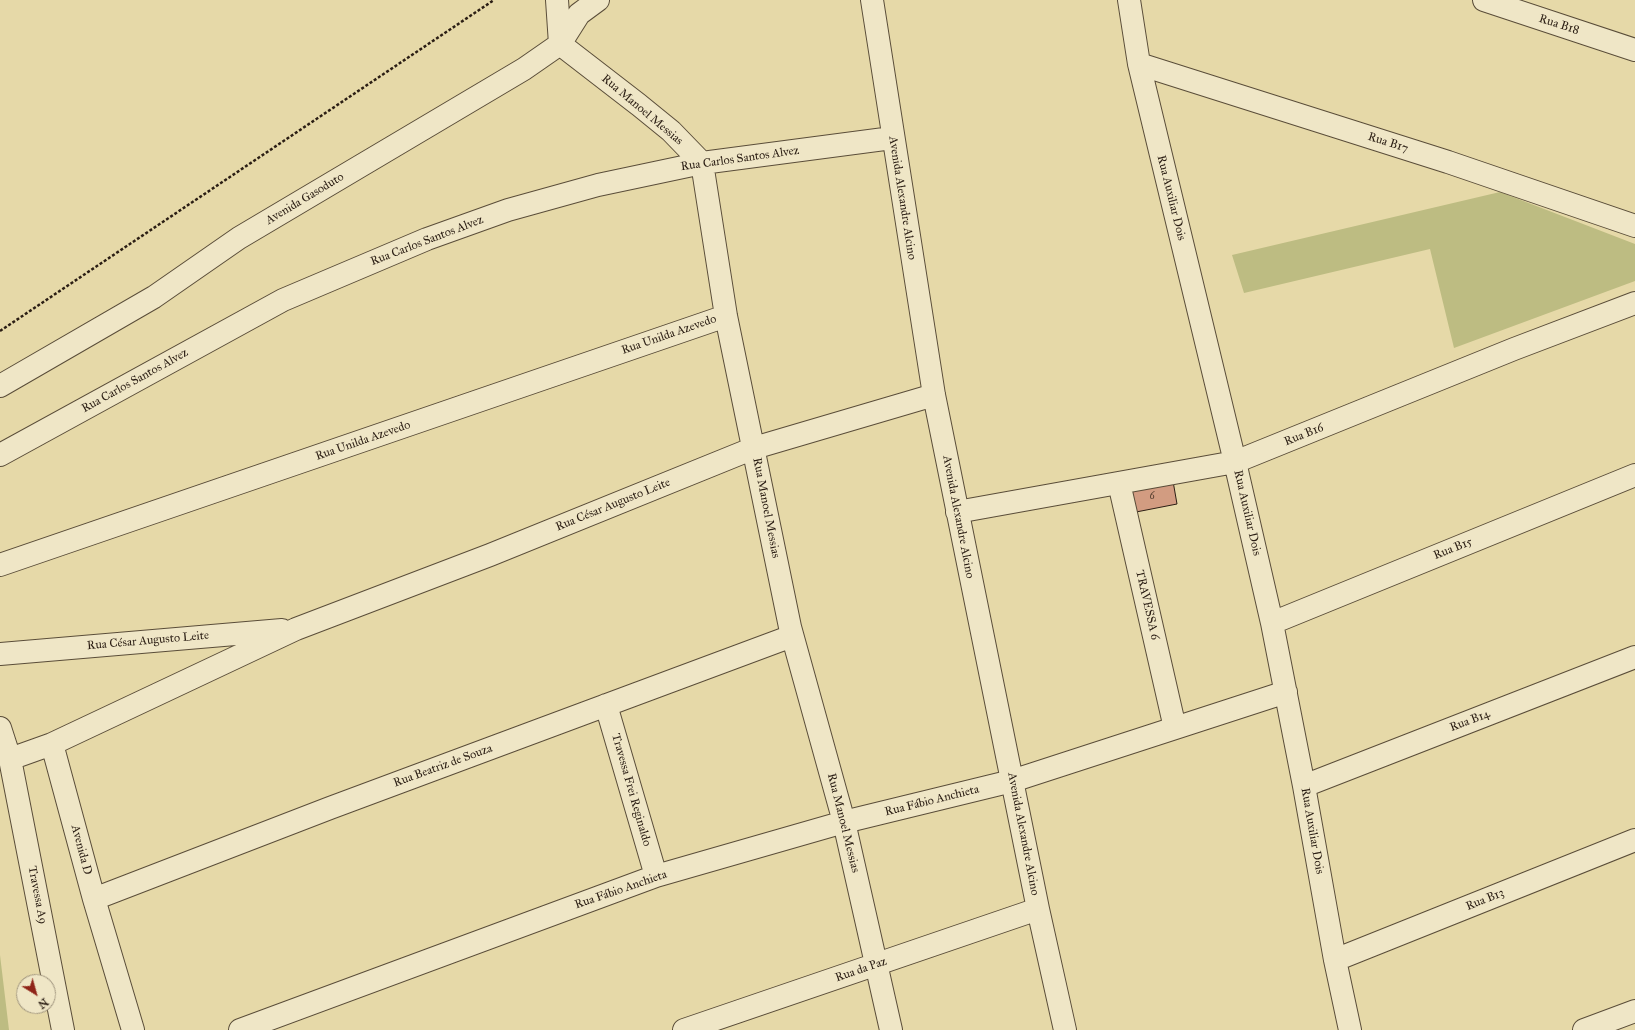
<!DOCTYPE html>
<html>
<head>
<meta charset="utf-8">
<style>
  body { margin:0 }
  #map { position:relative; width:1635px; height:1030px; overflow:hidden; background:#e6d9a8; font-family:"IM FELL Great Primer",serif }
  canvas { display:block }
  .north { position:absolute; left:16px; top:974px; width:40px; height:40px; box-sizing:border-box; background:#efe6c6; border:1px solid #a1967f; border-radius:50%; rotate:143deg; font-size:11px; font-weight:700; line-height:16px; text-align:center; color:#2b1e14 }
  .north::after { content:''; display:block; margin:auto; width:14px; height:18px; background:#8f2418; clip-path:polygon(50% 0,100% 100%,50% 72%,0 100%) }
</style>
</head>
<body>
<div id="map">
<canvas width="1635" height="1030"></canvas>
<div class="north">N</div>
</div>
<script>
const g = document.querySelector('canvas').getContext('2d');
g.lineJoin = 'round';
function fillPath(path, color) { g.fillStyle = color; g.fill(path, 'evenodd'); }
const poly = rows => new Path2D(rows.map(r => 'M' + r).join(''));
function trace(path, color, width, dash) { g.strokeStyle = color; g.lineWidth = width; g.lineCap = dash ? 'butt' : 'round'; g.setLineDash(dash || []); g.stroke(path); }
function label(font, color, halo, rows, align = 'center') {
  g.font = font + ' "IM FELL Great Primer",serif'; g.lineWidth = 4; g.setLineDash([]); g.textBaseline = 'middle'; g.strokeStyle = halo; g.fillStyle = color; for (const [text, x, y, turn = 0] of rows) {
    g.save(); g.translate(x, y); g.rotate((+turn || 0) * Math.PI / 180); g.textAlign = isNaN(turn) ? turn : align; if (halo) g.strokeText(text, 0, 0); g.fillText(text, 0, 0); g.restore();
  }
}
fillPath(poly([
  [1500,192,1635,244,1635,281,1454,348,1430,249,1244,293,1232,255],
  [0,955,9,1030,0,1030]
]), '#bdbc82');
const building = poly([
  [1173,481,1177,504,1131,513,1127,489,1173,481]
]);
fillPath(building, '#d29c81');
trace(building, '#2b1e14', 1);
const minor = poly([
  [557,0,560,44,639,105,671,131,702,163,726,316,790,627,844,822,891,1030],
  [872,0,934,395,1038,909,1065,1030],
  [1129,0,1139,64,1235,462,1272,623,1304,786,1335,960,1350,1030],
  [1484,0,1635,50],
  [1139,64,1448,162,1635,226],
  [0,386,154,297,239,238,524,69,560,44,579,14,598,0],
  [0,455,283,300,427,239,508,210,598,185,702,163,892,138],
  [1119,483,1175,728],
  [957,512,1235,462,1514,349,1635,303],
  [0,565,726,316],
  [1272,623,1635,475],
  [0,654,282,630],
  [606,705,656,876],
  [0,728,10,759,52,744,94,899,133,1030],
  [52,744,296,629,490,555,754,448,934,395],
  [10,759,63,1030],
  [1304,786,1635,657],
  [94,899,330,808,792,636],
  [1335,960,1635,840],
  [240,1030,656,876,844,822,1012,781,1286,692],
  [684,1030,1038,909],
  [1584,1030,1635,1011]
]);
trace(minor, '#5a4d39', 24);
trace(poly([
  [0,331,494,0]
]), '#2b1e14', 2.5, [3, 2]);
trace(minor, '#efe6c6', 22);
label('10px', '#553e2f', null, [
  ["6",1152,497]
]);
label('12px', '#2b1e14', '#efe6c6', [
  ["Rua B18",1559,25,18],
  ["Rua Manoel Messias",642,110,40],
  ["Rua B17",1388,143,18],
  ["Rua Carlos Santos Alvez",740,159,-8],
  ["Avenida Alexandre Alcino",902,198,81],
  ["Rua Auxiliar Dois",1171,198,76],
  ["Avenida Gasoduto",305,199,-31],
  ["Rua Carlos Santos Alvez",427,241,-21],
  ["Rua Unilda Azevedo",669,335,-19],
  ["Rua Carlos Santos Alvez",135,381,-29],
  ["Rua B16",1304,435,-22],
  ["Rua Unilda Azevedo",363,441,-19],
  ["Rua César Augusto Leite",613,505,-22],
  ["Rua Manoel Messias",766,508,79],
  ["Rua Auxiliar Dois",1247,513,77],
  ["Avenida Alexandre Alcino",958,517,79],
  ["Rua B15",1453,549,-22],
  ["TRAVESSA 6",1147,605,77],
  ["Rua César Augusto Leite",148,641,-5],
  ["Rua B14",1470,721,-21],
  ["Rua Beatriz de Souza",443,766,-20],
  ["Travessa Frei Reginaldo",631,790,74],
  ["Rua Fábio Anchieta",932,801,-14],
  ["Rua Manoel Messias",843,823,76],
  ["Rua Auxiliar Dois",1312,831,80],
  ["Avenida Alexandre Alcino",1023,834,79],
  ["Avenida D",81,850,75],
  ["Rua Fábio Anchieta",621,890,-19],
  ["Travessa A9",37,895,79],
  ["Rua B13",1485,900,-22],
  ["Rua da Paz",861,970,-19]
]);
</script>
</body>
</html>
